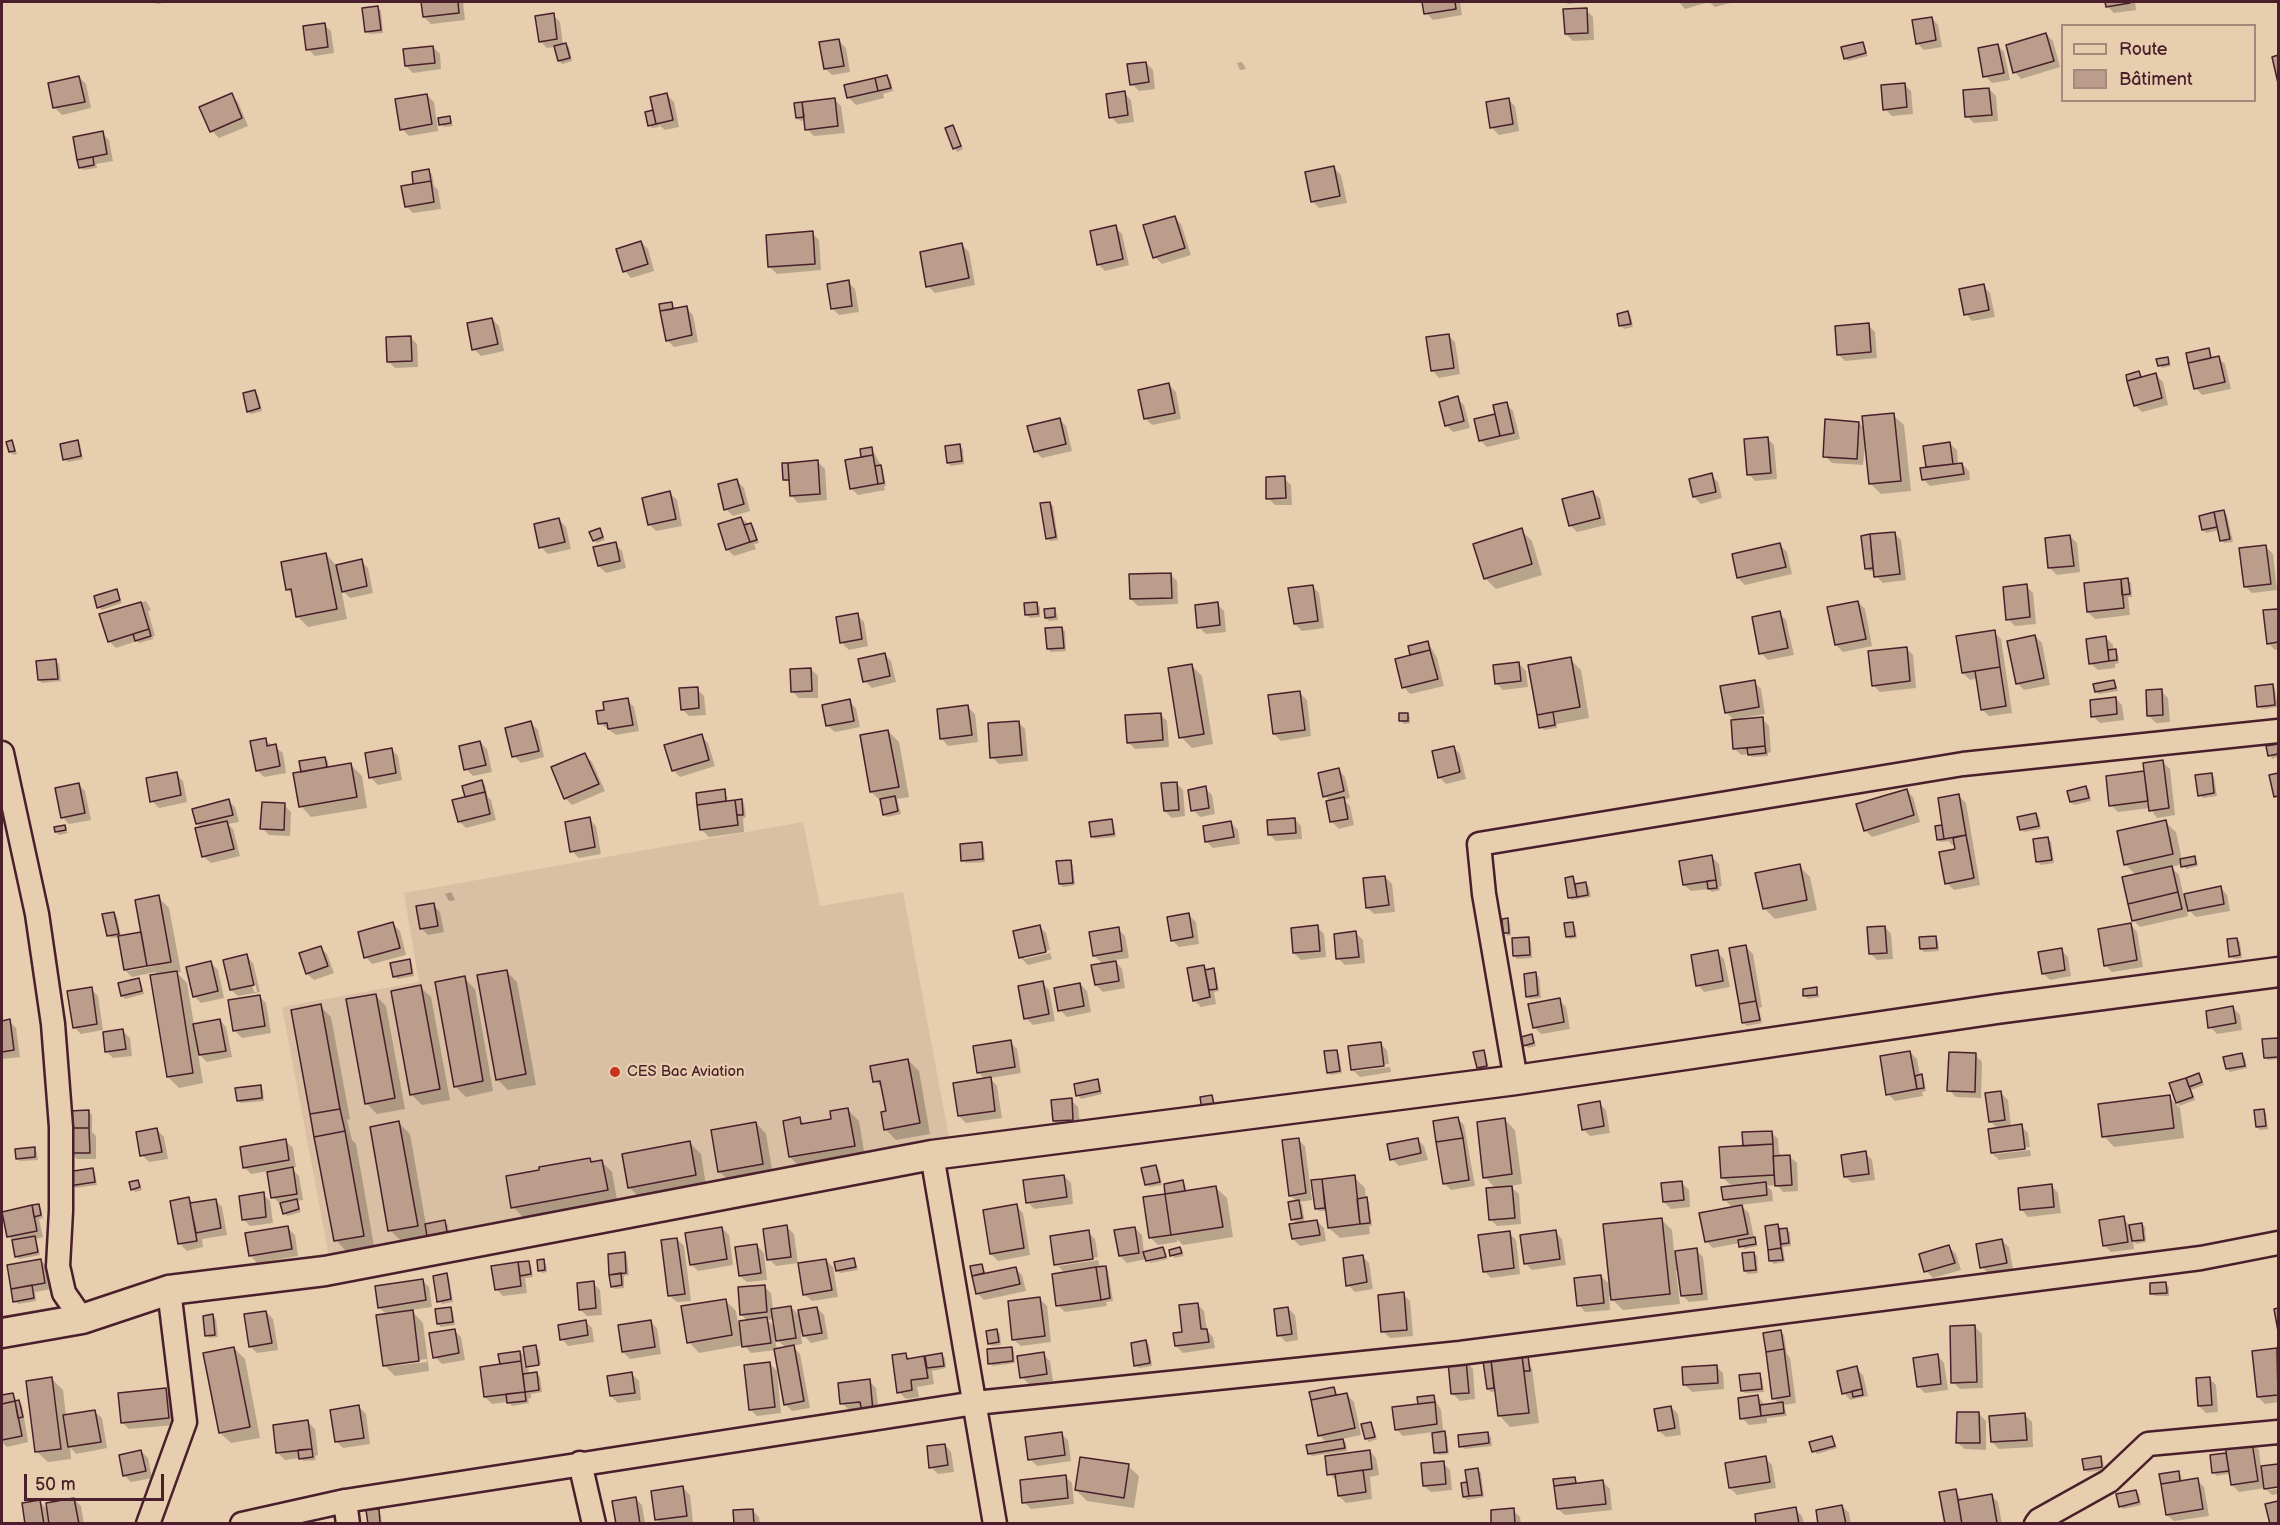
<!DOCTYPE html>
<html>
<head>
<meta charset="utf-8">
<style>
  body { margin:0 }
  #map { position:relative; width:2280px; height:1525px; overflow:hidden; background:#e6ceae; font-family:"Balsamiq Sans",sans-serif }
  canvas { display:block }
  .frame { position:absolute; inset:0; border:3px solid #4a1f2b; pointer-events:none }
  .legend { position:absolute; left:2061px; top:24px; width:195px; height:78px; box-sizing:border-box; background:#e6ceae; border:2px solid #a8887a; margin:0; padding:8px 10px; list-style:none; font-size:18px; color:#4a1f2b }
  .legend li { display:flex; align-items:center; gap:12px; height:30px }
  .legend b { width:30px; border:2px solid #a8887a }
  .scale { position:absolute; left:24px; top:1474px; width:140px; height:27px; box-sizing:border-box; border:3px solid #4a1f2b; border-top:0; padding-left:8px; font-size:18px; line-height:21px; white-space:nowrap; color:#4a1f2b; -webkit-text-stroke:4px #e6ceae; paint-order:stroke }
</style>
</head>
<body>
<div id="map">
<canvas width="2280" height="1525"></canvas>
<div class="frame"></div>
<ul class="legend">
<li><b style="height:8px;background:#e6ceae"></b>Route</li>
<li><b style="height:16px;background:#ba9d8a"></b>Bâtiment</li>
</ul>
<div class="scale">50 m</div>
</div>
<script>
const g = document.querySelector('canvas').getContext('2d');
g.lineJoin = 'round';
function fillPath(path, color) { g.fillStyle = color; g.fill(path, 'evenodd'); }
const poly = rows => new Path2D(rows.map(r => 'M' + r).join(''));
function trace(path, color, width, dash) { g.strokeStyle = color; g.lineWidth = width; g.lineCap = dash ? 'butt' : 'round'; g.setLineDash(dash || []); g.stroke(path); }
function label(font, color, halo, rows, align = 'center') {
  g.font = font + ' "Balsamiq Sans",sans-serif'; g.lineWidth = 4.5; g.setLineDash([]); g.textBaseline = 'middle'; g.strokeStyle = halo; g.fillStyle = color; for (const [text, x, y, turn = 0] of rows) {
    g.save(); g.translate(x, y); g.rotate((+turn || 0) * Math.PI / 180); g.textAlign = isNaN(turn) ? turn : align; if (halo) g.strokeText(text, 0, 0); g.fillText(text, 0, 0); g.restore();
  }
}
fillPath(poly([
  [803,822,820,906,903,892,949,1137,330,1261,282,1007,419,982,404,893]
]), '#d9bfa3');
fillPath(poly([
  [154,2,168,2,157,4],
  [422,2,463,2,465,20,431,24,424,17],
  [1424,2,1460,2,1462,15,1433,20,1426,13],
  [1565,2,1584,2,1568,4],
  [1679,2,1678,2,1734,2,1715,7,1709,2,1685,9],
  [2107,2,2135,2,2136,10,2114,13,2107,6],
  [378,8,381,11,383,33,370,34,366,31],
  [1586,10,1593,17,1594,40,1573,41,1566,34],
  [553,15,560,22,563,45,569,47,572,61,562,64,559,61,556,47,547,48,540,41],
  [1932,18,1938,25,1942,47,1924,50,1917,43],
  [324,25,331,31,334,53,315,56,308,49],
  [2046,34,2053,41,2060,67,2021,79,2015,72],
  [839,41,846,48,850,72,832,75,825,68],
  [1863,44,1868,56,1848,61,1845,58],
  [1997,45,2004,52,2010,80,1992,83,1985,76],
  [433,47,440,54,441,69,413,73,406,66],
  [1242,62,1246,69,1240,70,1237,63],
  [1146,63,1153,70,1155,89,1139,91,1132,84],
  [887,76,890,79,893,91,883,94,884,98,856,105,849,98,846,86],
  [79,77,86,84,91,108,62,115,55,108],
  [1904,84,1911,91,1913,114,1892,116,1885,109],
  [1989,89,1996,96,1998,121,1974,123,1967,116],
  [1124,93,1131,100,1134,122,1118,124,1111,117],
  [231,95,238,102,248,126,219,138,212,131,201,108],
  [427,95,434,102,438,131,409,136,402,129],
  [667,95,674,102,679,127,665,130,659,125,659,127,652,128,649,125,652,112],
  [834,99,841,106,845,133,814,136,807,129,805,120,800,121,797,117],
  [1508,99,1515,106,1519,131,1499,135,1492,128],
  [449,118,453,126,444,127,441,124],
  [953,126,963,149,957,152,947,129],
  [102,133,109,140,113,161,96,164,97,168,83,170,80,167,75,138],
  [1334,168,1341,175,1347,203,1319,208,1312,201],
  [429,171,432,174,434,186,438,190,441,209,413,213,406,206,415,185],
  [1174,217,1181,224,1191,255,1162,264,1155,257],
  [1115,227,1122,234,1129,265,1105,271,1098,264],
  [812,233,819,240,821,270,777,274,770,267],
  [641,242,648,249,654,271,631,278,625,271],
  [962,245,969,252,975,285,935,293,928,286],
  [848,282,855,289,859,312,839,315,832,308],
  [1983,286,1990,293,1995,317,1972,321,1966,314],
  [671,304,675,310,686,308,693,315,698,342,674,347,667,340],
  [1628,313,1631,316,1633,327,1624,329,1621,326],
  [492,319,499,326,504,351,481,356,474,349],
  [1868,325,1875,332,1877,358,1845,361,1838,354],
  [1448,335,1455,342,1460,374,1439,378,1433,371],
  [410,337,417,344,418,367,395,368,388,361],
  [2208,350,2212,359,2218,358,2225,364,2231,389,2202,395,2196,388],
  [2167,359,2171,366,2162,368,2159,365],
  [2139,373,2143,379,2156,375,2163,382,2168,405,2142,412,2135,405,2127,376],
  [1169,385,1176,392,1181,419,1152,425,1145,418],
  [255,392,258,395,262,411,251,414,248,411],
  [1457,398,1464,405,1470,428,1453,432,1446,425],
  [1506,404,1513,411,1520,439,1487,447,1480,440,1475,420,1497,415],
  [1893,415,1904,425,1911,491,1881,494,1870,483,1866,445,1865,445,1863,465,1832,463,1825,456,1859,423,1865,429],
  [1059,419,1066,426,1072,451,1042,458,1035,451],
  [1767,438,1774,445,1777,479,1755,481,1749,474],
  [77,441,80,444,83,459,68,462,65,459],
  [11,442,14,445,17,454,14,455,10,452],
  [1950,444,1957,450,1958,465,1962,464,1969,471,1970,480,1930,486,1923,479,1927,469,1924,447],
  [960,446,963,449,964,464,951,466,948,463],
  [872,449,883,469,886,486,884,486,885,490,858,495,851,488,863,458,862,450],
  [818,462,825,469,827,500,798,503,792,496,791,482,785,480,783,465],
  [1711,475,1718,482,1722,498,1701,504,1694,497],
  [1284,478,1291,485,1292,505,1275,505,1268,498],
  [737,481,744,488,750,511,733,516,726,509],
  [1593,492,1600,499,1606,525,1577,532,1570,525],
  [670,493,677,500,682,526,656,531,649,524],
  [1050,503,1053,506,1058,540,1050,541,1047,538],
  [2224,512,2227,515,2233,542,2224,543,2221,540,2219,530,2206,533,2203,530,2201,517],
  [741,518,754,528,759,543,754,544,756,549,734,556,727,549],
  [559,520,566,527,571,549,548,554,541,547],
  [600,529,605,540,597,543,594,540],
  [1521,530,1532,541,1542,575,1496,589,1485,578],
  [1894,533,1901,540,1906,580,1883,583,1876,576,1875,571,1869,571,1866,568,1862,537],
  [2070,536,2077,543,2080,572,2057,575,2050,568],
  [615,544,622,551,626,568,606,573,599,566],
  [1780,545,1787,552,1792,574,1745,585,1738,578],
  [2266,547,2273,554,2277,590,2252,593,2245,586],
  [326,554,336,565,361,561,368,568,373,593,350,598,341,589,347,619,308,627,297,616,293,595,288,590],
  [1170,574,1177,581,1178,604,1138,606,1131,599],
  [2128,580,2131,583,2132,597,2128,597,2130,615,2095,619,2088,612],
  [1312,586,1319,593,1324,628,1302,631,1295,624],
  [2026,586,2033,593,2036,624,2015,626,2008,619],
  [116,591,122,603,102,610,99,607],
  [146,601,151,610,148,611,155,636,153,636,153,639,139,643,137,641,116,648,109,641,101,615],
  [1858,602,1865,609,1872,646,1843,652,1836,645],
  [1037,604,1040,607,1040,617,1030,618,1027,615],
  [1217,604,1224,611,1226,632,1206,634,1199,627],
  [1054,610,1057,613,1058,620,1049,621,1046,618],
  [2278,610,2278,649,2275,650,2268,643,2265,612],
  [1779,613,1786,620,1794,655,1768,660,1761,653],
  [857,615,864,622,868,646,849,650,842,643],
  [1062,628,1065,631,1066,651,1051,652,1048,649],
  [1994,632,2001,639,2012,713,1989,716,1982,709,1978,678,1970,680,1963,673],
  [2035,636,2042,643,2050,685,2024,690,2017,683],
  [2106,638,2113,645,2113,651,2118,654,2119,663,2115,664,2115,668,2098,670,2091,664],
  [1428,642,1437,658,1444,686,1410,694,1404,687,1411,655,1409,647],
  [1906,648,1913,655,1916,688,1880,692,1873,685],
  [884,654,891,661,896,682,872,688,865,681],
  [1570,659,1581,670,1589,718,1557,724,1557,728,1544,730,1541,727],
  [56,661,59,664,61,681,42,683,39,680],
  [1519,664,1526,671,1528,687,1503,690,1496,683],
  [1191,665,1202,676,1213,744,1192,748,1181,737],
  [811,669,818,676,818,698,799,698,792,691],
  [2114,681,2118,691,2099,694,2096,691],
  [1754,682,1761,689,1765,714,1743,718,1743,720,1762,719,1769,726,1771,752,1768,753,1768,756,1752,757,1749,754,1741,755,1734,748,1735,721,1727,713],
  [2272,686,2275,689,2278,707,2262,709,2259,706],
  [697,689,704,696,706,715,689,716,682,709],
  [2161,691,2168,698,2170,722,2156,723,2149,716],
  [1300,693,1307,700,1311,736,1281,741,1274,734],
  [2115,698,2122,705,2124,720,2100,723,2093,716],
  [627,700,634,707,639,731,616,735,600,723,606,711],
  [849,701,856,708,860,727,835,732,828,726],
  [968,707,975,714,978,742,948,746,942,739],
  [1160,714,1167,721,1169,747,1135,749,1128,742],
  [1407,714,1410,717,1410,723,1404,724,1401,721],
  [1018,722,1025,729,1028,761,999,764,992,757],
  [531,723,538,730,544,757,521,763,514,756],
  [888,731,899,742,909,797,897,799,901,814,887,817,884,814,882,802,871,792],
  [701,736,708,743,715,766,680,777,673,770],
  [265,740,283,753,286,773,264,777,257,770],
  [480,742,487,749,492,772,473,776,466,769],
  [2278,745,2278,757,2272,759,2267,747],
  [1453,747,1460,754,1466,779,1446,784,1439,777],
  [391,749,398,756,402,780,378,785,371,778],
  [585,755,592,762,605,791,572,805,565,798],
  [325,758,328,761,329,769,351,765,362,776,367,808,311,817,301,806,304,773],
  [2163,762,2170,769,2175,815,2157,818,2150,808,2118,812,2111,805,2146,772],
  [1339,770,1345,777,1350,798,1344,800,1350,806,1354,825,1339,829,1332,822,1331,802,1325,796],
  [176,774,183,781,187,802,159,808,152,801],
  [2211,774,2214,777,2217,796,2203,798,2200,795],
  [482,782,485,785,488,797,491,800,496,820,466,828,459,821,468,798],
  [1176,783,1183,790,1185,816,1172,818,1165,811],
  [78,784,85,791,91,820,69,824,62,817],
  [2086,787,2089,790,2091,801,2074,805,2071,802],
  [1205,788,1212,795,1215,814,1200,817,1193,810],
  [1906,790,1913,797,1920,822,1872,837,1865,830],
  [724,791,728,799,699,803,699,806,735,801,737,803,741,800,744,803,746,817,743,818,744,832,709,837,702,830,697,795],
  [1959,796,1966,803,1980,885,1954,890,1947,883,1957,850,1955,845,1952,845,1949,841,1941,842,1938,839,1941,827],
  [228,801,235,807,239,822,228,824,233,829,240,856,211,863,204,857,202,828,197,824],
  [284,805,291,812,290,836,269,835,262,828],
  [2036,815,2039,818,2041,829,2024,832,2021,829],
  [589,819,596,826,601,854,579,858,572,851],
  [1295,819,1301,826,1302,839,1276,841,1269,834],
  [1111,821,1114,824,1116,837,1095,839,1092,836],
  [2165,822,2176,832,2182,860,2194,858,2197,861,2198,866,2186,869,2182,864,2171,867,2179,875,2185,903,2221,888,2227,895,2230,911,2196,917,2186,907,2188,916,2140,927,2133,920,2137,876,2125,864],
  [1231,823,1238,830,1240,844,1213,848,1206,841],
  [64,827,68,833,59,835,56,832],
  [2048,839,2051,842,2054,863,2041,865,2038,862,2035,840],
  [981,844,984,847,985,862,966,863,963,860],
  [1712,857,1719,864,1722,886,1719,887,1720,890,1712,892,1709,889,1691,891,1684,885],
  [1070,862,1073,865,1075,885,1063,887,1060,884],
  [1799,866,1810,877,1817,910,1775,919,1764,908],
  [1385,877,1392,884,1395,912,1374,914,1367,907],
  [1573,878,1577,885,1586,884,1589,887,1591,897,1572,900,1569,897],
  [451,892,455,900,449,901,445,894],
  [158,897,169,908,181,972,177,973,187,983,194,1025,220,1020,226,1027,232,1057,207,1062,198,1053,203,1083,179,1088,168,1077,158,975,155,972,132,977,125,970,119,937,111,938,108,935,114,914,117,917,121,937,142,933],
  [154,963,154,966,129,971,129,968],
  [433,905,440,912,444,932,428,935,421,928],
  [1189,915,1196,922,1199,944,1179,947,1172,940],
  [1507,920,1510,923,1511,935,1508,936,1505,933],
  [1572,923,1575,926,1577,938,1570,939,1567,936],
  [393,924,400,931,406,955,372,964,366,957],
  [2131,925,2137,932,2143,967,2112,972,2105,965],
  [1039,926,1046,933,1050,950,1024,956,1024,959,1050,953,1052,959,1028,965,1021,958,1015,932],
  [1317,927,1324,934,1326,957,1301,960,1294,953],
  [1885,927,1891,934,1893,959,1877,960,1870,953],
  [1118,929,1125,936,1129,958,1114,960,1122,969,1125,988,1103,992,1096,985,1103,964,1094,956],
  [1356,933,1363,940,1365,963,1345,965,1338,958],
  [1935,938,1938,941,1939,951,1924,952,1921,949],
  [1528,939,1531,942,1532,958,1517,959,1514,956],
  [2237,939,2240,942,2242,958,2234,959,2231,956],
  [1746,947,1753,954,1762,1007,1759,1008,1762,1023,1747,1026,1744,1023],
  [320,948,327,954,334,973,314,980,307,974,301,954],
  [2061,950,2068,957,2071,976,2050,980,2043,973],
  [1717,952,1724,959,1730,987,1704,992,1698,985],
  [246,956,253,963,260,992,238,996,231,990],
  [247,962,250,962,257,992,254,992],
  [409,961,412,964,414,976,397,979,394,976],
  [211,963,218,970,224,998,201,1003,194,996],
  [1204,966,1208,971,1213,970,1216,973,1219,991,1214,992,1216,1004,1201,1007,1194,1000],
  [506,971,517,982,536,1085,508,1090,497,1079],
  [1536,974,1539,977,1541,998,1530,999,1527,996],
  [464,978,475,989,493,1091,466,1097,455,1086],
  [138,980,141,983,144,994,125,999,122,996],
  [1042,983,1049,990,1055,1021,1033,1025,1026,1018],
  [1080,984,1087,991,1091,1012,1067,1017,1060,1010],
  [420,987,431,997,450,1100,422,1105,411,1094],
  [91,989,98,996,103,1030,81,1034,74,1027],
  [1816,989,1820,997,1808,999,1805,996],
  [375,995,386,1006,405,1109,377,1114,366,1103],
  [259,996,266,1003,271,1033,242,1038,235,1031],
  [1559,1000,1566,1007,1570,1029,1541,1034,1534,1027],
  [320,1006,331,1017,350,1119,347,1120,352,1140,356,1144,374,1246,346,1251,336,1240],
  [2233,1008,2240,1015,2242,1030,2217,1034,2210,1027],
  [9,1021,16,1028,20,1057,2,1059,2,1022],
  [123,1031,130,1038,132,1056,113,1058,106,1051],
  [1532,1036,1536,1046,1528,1048,1525,1045],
  [2278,1039,2278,1059,2268,1060,2265,1057,2264,1041],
  [1010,1042,1017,1049,1021,1073,990,1078,997,1086,1002,1118,966,1123,959,1116,986,1080,978,1072],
  [1380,1043,1387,1050,1389,1064,1356,1068,1356,1071,1390,1067,1391,1072,1360,1077,1353,1070],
  [1336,1051,1339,1054,1342,1073,1331,1075,1328,1072],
  [1483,1051,1486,1054,1489,1069,1481,1071,1478,1068],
  [1910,1052,1917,1059,1920,1076,1924,1079,1926,1091,1922,1092,1923,1096,1895,1101,1888,1094],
  [1975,1055,1982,1062,1981,1098,1956,1097,1949,1090],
  [2242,1055,2245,1058,2247,1068,2230,1072,2227,1069],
  [908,1060,919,1071,930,1134,896,1140,885,1129,888,1112,884,1090,875,1081],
  [2199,1074,2204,1085,2191,1090,2195,1100,2179,1106,2171,1084],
  [1097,1080,1100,1083,1102,1094,1081,1099,1078,1095],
  [260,1087,263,1090,264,1101,241,1103,238,1100],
  [2001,1093,2008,1100,2011,1127,2021,1126,2028,1133,2030,1147,1996,1151,1996,1154,2030,1150,2031,1156,1999,1160,1992,1153,1998,1129,1990,1121],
  [2169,1097,2180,1108,2184,1138,2114,1147,2104,1136],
  [1071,1100,1078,1107,1080,1126,1061,1128,1054,1121],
  [1599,1103,1606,1110,1610,1133,1590,1136,1583,1129],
  [848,1110,859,1121,865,1157,801,1168,790,1157,800,1119,805,1125,833,1120],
  [2263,1110,2266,1113,2268,1129,2260,1130,2257,1127],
  [89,1112,92,1115,92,1132,96,1136,96,1159,77,1159,70,1152],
  [1457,1118,1464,1125,1475,1186,1451,1190,1444,1183],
  [1505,1120,1515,1130,1522,1184,1510,1186,1519,1194,1521,1224,1497,1226,1490,1219,1496,1189,1485,1177],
  [399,1123,410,1134,426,1225,444,1222,448,1225,449,1235,401,1241,390,1230],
  [756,1123,766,1134,773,1175,730,1182,719,1171],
  [157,1130,164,1137,168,1159,149,1162,142,1155],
  [1771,1132,1778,1139,1779,1153,1784,1157,1790,1157,1797,1163,1798,1191,1783,1192,1777,1185,1767,1186,1772,1191,1773,1201,1740,1205,1749,1213,1754,1238,1758,1246,1744,1249,1740,1243,1713,1248,1706,1241,1733,1208,1724,1199,1733,1187,1722,1177,1744,1147],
  [1417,1139,1424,1146,1428,1160,1399,1166,1392,1159],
  [1298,1140,1305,1146,1312,1200,1299,1202,1302,1205,1305,1223,1317,1221,1324,1228,1326,1241,1300,1246,1293,1239,1298,1224,1292,1219,1297,1202,1290,1195],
  [286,1141,293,1148,296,1167,291,1168,299,1176,303,1200,297,1201,301,1212,287,1216,282,1204,280,1204,273,1197,269,1171,251,1174,244,1167],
  [690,1143,701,1154,706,1186,640,1198,629,1187],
  [34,1149,37,1152,38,1160,20,1161,17,1158],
  [1865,1153,1872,1160,1875,1180,1852,1183,1845,1176],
  [590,1160,593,1163,602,1162,612,1172,617,1200,524,1218,513,1207],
  [1156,1167,1159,1170,1162,1185,1149,1187,1146,1184],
  [92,1169,95,1172,97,1185,74,1188,70,1185],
  [1064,1176,1071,1183,1073,1204,1034,1209,1028,1202],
  [1354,1177,1365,1188,1366,1199,1369,1202,1372,1226,1369,1226,1370,1234,1340,1238,1329,1228,1327,1211,1319,1211,1316,1208,1313,1182],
  [138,1182,142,1190,135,1192,132,1189],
  [1182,1182,1185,1185,1187,1192,1216,1188,1227,1198,1233,1237,1183,1245,1177,1239,1177,1242,1158,1245,1151,1238,1167,1195],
  [1682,1183,1689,1190,1690,1207,1671,1209,1664,1202],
  [2052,1186,2058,1193,2061,1213,2028,1217,2022,1210],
  [263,1194,270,1201,273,1223,250,1226,243,1219],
  [189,1199,194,1204,215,1200,222,1207,227,1235,202,1239,203,1247,187,1251,180,1244],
  [38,1205,41,1208,43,1218,39,1219,43,1237,36,1239,40,1255,19,1259,16,1256,14,1242,8,1236],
  [1016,1206,1023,1213,1030,1255,998,1261,991,1254],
  [2123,1218,2130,1226,2142,1224,2145,1227,2146,1242,2136,1244,2133,1240,2134,1249,2111,1252,2104,1245],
  [1661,1219,1672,1230,1674,1252,1696,1250,1703,1257,1708,1300,1689,1302,1682,1295,1679,1271,1676,1271,1680,1304,1623,1310,1609,1296,1610,1310,1585,1312,1579,1305,1601,1276,1611,1286],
  [1778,1226,1790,1232,1791,1246,1783,1247,1785,1262,1774,1264,1771,1261],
  [787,1227,794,1234,798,1263,776,1266,769,1259],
  [288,1228,295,1235,298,1256,257,1263,251,1256],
  [722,1228,729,1235,733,1265,698,1271,691,1264],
  [1135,1228,1142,1235,1144,1253,1163,1249,1167,1255,1127,1263,1120,1256],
  [1088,1232,1095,1239,1098,1257,1059,1263,1059,1266,1098,1260,1100,1268,1105,1267,1108,1270,1113,1301,1106,1302,1107,1306,1065,1312,1058,1305,1065,1273,1056,1264],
  [1555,1232,1562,1239,1566,1265,1532,1270,1525,1263],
  [1509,1233,1516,1240,1520,1274,1491,1278,1484,1271],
  [677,1239,684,1246,691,1301,677,1302,670,1296],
  [2002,1241,2009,1247,2013,1269,1989,1274,1982,1267],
  [757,1246,764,1253,767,1280,747,1282,740,1276],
  [1949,1247,1956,1254,1961,1270,1933,1278,1926,1271],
  [1180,1249,1184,1256,1174,1258,1173,1253],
  [624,1253,627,1256,629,1275,624,1276,624,1288,615,1289,612,1286],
  [1754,1253,1757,1256,1758,1273,1748,1274,1745,1271],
  [1362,1256,1369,1263,1373,1289,1355,1292,1348,1285],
  [1167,1258,1168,1259,1150,1263,1149,1262],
  [826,1260,833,1267,838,1297,812,1301,805,1295],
  [854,1260,858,1270,840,1273,837,1270],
  [41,1261,48,1267,51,1289,35,1292,36,1301,18,1304,15,1301],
  [543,1261,546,1264,547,1272,542,1273,539,1270],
  [528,1262,531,1265,533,1277,525,1278,527,1293,503,1296,496,1289,493,1268],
  [982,1265,986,1275,1015,1268,1022,1275,1026,1291,984,1300,977,1293,972,1267],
  [446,1275,449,1278,453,1302,442,1304,439,1301],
  [422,1280,429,1287,432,1307,411,1310,423,1323,429,1371,395,1376,384,1365,387,1315,379,1307],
  [427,1359,427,1362,391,1366,391,1363],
  [593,1283,600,1290,602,1315,587,1316,580,1309],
  [2166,1284,2169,1287,2169,1296,2155,1296,2152,1293],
  [764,1286,771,1293,773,1310,791,1307,801,1317,817,1308,824,1315,828,1339,811,1343,801,1332,802,1344,792,1346,800,1354,810,1408,792,1411,786,1405,776,1350,751,1353,744,1345,699,1353,689,1342,725,1300,736,1311,738,1323,748,1322,742,1315],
  [775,1319,776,1328,767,1320],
  [775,1338,786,1348,777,1350],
  [1403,1294,1410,1301,1413,1336,1390,1338,1383,1331],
  [1040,1299,1047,1306,1051,1342,1021,1346,1014,1340],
  [1197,1304,1204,1311,1207,1331,1213,1337,1215,1348,1183,1353,1176,1346],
  [1288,1308,1295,1315,1298,1340,1286,1342,1279,1335],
  [450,1309,453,1312,455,1325,441,1327,438,1324],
  [266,1312,273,1319,278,1350,257,1353,250,1346],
  [213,1316,216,1319,218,1337,210,1338,207,1335],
  [585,1321,592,1328,594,1342,568,1346,562,1339],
  [650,1321,657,1328,661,1354,630,1359,623,1352],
  [1975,1327,1982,1334,1983,1388,1960,1389,1953,1382],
  [454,1330,461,1337,465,1360,442,1364,435,1357],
  [997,1331,1000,1334,1001,1345,992,1346,989,1343],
  [1781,1332,1784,1335,1787,1354,1790,1358,1796,1403,1784,1405,1787,1416,1767,1418,1767,1423,1749,1425,1742,1418,1758,1396,1765,1406,1779,1404,1774,1398],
  [1146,1342,1149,1345,1152,1366,1139,1368,1136,1365],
  [536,1347,539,1350,541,1364,528,1365,529,1375,537,1373,540,1377,542,1392,531,1394,531,1398,528,1399,529,1403,512,1406,508,1402,492,1404,485,1397,501,1365,500,1355,520,1352,523,1355,524,1366,528,1369,525,1349],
  [234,1348,245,1359,260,1438,231,1443,220,1433],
  [1011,1348,1014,1351,1015,1363,993,1366,990,1363],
  [2276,1349,2278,1351,2278,1402,2265,1404,2258,1397],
  [1043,1354,1050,1361,1053,1381,1029,1384,1022,1377],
  [905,1355,911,1360,924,1358,927,1361,942,1355,945,1358,946,1368,932,1371,934,1384,917,1387,919,1397,906,1399,899,1392],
  [1938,1356,1944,1363,1948,1390,1925,1393,1918,1386],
  [1527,1357,1532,1369,1539,1423,1510,1427,1500,1416,1496,1391,1491,1392,1488,1389,1490,1362,1492,1364,1492,1362],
  [1466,1362,1473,1369,1475,1399,1460,1401,1453,1394],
  [770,1364,777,1371,781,1413,757,1416,750,1409],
  [1716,1366,1723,1373,1724,1389,1692,1392,1685,1385],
  [1856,1368,1863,1375,1868,1396,1850,1400,1844,1393],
  [632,1374,639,1381,641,1400,618,1403,611,1396],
  [1759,1375,1762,1378,1764,1392,1745,1393,1742,1390],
  [2209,1378,2216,1385,2218,1412,2206,1413,2199,1406],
  [52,1379,63,1390,66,1416,95,1412,102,1418,107,1448,76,1454,70,1447,71,1459,48,1462,37,1452],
  [869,1381,876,1388,879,1417,863,1408,849,1410,842,1403],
  [1334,1388,1338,1396,1347,1395,1354,1402,1361,1435,1342,1439,1346,1443,1347,1451,1312,1456,1309,1453,1327,1443,1319,1435,1311,1393],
  [165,1389,172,1396,175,1425,129,1429,122,1422],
  [13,1394,17,1402,22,1405,28,1442,7,1447,2,1442,2,1397],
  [1433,1396,1441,1410,1443,1430,1442,1431,1447,1436,1449,1454,1439,1455,1436,1452,1433,1432,1403,1436,1396,1429],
  [359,1407,366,1414,370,1444,343,1448,336,1441],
  [1671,1407,1678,1414,1681,1435,1666,1437,1659,1431],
  [1979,1414,1986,1421,1986,1450,1965,1449,1958,1443],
  [2025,1415,2032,1422,2033,1447,1999,1449,1992,1442],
  [308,1422,315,1429,318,1455,315,1456,316,1460,304,1461,300,1458,285,1460,278,1453],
  [1370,1423,1373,1426,1377,1439,1369,1442,1366,1439],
  [1061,1434,1068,1440,1071,1461,1037,1466,1030,1459],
  [1488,1434,1491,1437,1492,1446,1464,1449,1461,1446],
  [1832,1437,1837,1448,1817,1454,1814,1451],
  [2252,1443,2259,1450,2261,1468,2278,1466,2278,1486,2269,1487,2269,1490,2278,1489,2278,1494,2272,1495,2265,1488,2239,1492,2232,1485,2231,1473,2217,1476,2214,1473,2211,1457,2228,1454],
  [945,1445,951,1452,954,1472,938,1474,931,1467],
  [141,1451,148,1458,152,1478,131,1482,124,1475],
  [1370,1451,1376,1458,1379,1475,1370,1477,1372,1499,1346,1503,1339,1496,1337,1481,1329,1474],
  [2100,1457,2103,1461,2104,1470,2088,1472,2085,1469],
  [1765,1458,1772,1465,1776,1488,1737,1495,1730,1488],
  [1443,1463,1450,1470,1452,1490,1431,1492,1424,1486],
  [1128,1466,1139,1476,1134,1508,1087,1501,1076,1490],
  [1478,1470,1481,1473,1484,1497,1467,1500,1464,1497,1468,1483],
  [2178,1472,2181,1475,2182,1482,2197,1480,2204,1487,2209,1516,2174,1521,2167,1515],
  [1065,1476,1072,1483,1074,1504,1031,1509,1024,1502],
  [1575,1479,1578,1485,1603,1482,1610,1489,1612,1510,1565,1515,1558,1509,1555,1481],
  [683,1488,690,1495,693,1522,661,1524,657,1519],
  [1955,1491,1963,1501,1991,1496,1998,1502,2002,1524,1946,1524],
  [2136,1491,2139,1494,2141,1505,2123,1509,2120,1506],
  [635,1498,642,1505,645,1524,618,1524],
  [74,1499,81,1506,84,1524,26,1524,40,1502,49,1511],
  [1842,1506,1849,1513,1851,1524,1820,1524],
  [1795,1509,1802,1516,1804,1524,1758,1524],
  [378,1510,381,1514,382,1524,369,1524],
  [752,1510,759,1517,760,1524,736,1524],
  [1513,1510,1520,1517,1521,1524,1493,1524]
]), '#0003');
const building = poly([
  [421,2,458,2,459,13,423,17,421,2],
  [1422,2,1455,2,1456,9,1424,14,1422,2],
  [2105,2,2130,2,2130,3,2106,7,2105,2],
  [378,6,381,30,365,32,362,8,378,6],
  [1587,8,1588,33,1565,34,1563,9,1587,8],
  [554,13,557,39,539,42,535,16,554,13],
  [1932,17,1936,40,1916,44,1912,20,1932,17],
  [325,23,328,47,306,50,303,26,325,23],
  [2046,33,2054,61,2013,73,2006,45,2046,33],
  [839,39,844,66,824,69,819,42,839,39],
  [1863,42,1866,53,1844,59,1841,47,1863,42],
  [566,43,570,58,558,61,554,46,566,43],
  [1998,44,2004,73,1983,77,1978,48,1998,44],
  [433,46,435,63,405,66,403,49,433,46],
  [2278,55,2278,83,2272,57,2278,55],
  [1146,62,1149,82,1130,85,1127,64,1146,62],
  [887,75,891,88,878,91,875,78,887,75],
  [79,76,85,102,53,108,48,83,79,76],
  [875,78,878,91,847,98,844,85,875,78],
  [1905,83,1907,107,1883,110,1881,85,1905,83],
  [1989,88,1992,115,1965,117,1963,90,1989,88],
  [1125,91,1128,115,1109,118,1106,94,1125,91],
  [232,93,242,118,210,132,199,107,232,93],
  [667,93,673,120,656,124,650,97,667,93],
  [427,94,432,124,400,130,395,99,427,94],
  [835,98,838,126,805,130,802,102,835,98],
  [1509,98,1513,124,1490,128,1486,102,1509,98],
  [802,102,804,117,796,118,794,103,802,102],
  [653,110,656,124,648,126,645,112,653,110],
  [450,116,451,123,439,125,438,118,450,116],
  [953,125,961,146,953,149,945,128,953,125],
  [103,131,107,154,77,160,73,137,103,131],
  [93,157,94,165,79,168,77,160,93,157],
  [1334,166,1340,196,1311,202,1305,172,1334,166],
  [429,169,431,181,413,184,412,172,429,169],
  [431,181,434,202,405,207,401,186,431,181],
  [1175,216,1185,248,1153,258,1143,225,1175,216],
  [1116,225,1123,259,1097,265,1090,231,1116,225],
  [813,231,815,264,768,267,766,235,813,231],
  [641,241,648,264,623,272,616,249,641,241],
  [962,243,969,278,926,287,920,252,962,243],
  [849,280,852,306,831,309,827,284,849,280],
  [1984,284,1989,310,1964,315,1959,289,1984,284],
  [672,302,673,309,660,311,659,304,672,302],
  [687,306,692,335,666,341,660,311,687,306],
  [1628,311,1631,324,1619,326,1617,314,1628,311],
  [492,318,498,344,472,350,467,323,492,318],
  [1869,323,1871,352,1837,355,1835,326,1869,323],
  [1449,334,1454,368,1431,371,1426,337,1449,334],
  [411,336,412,361,387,362,386,337,411,336],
  [2209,348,2211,358,2188,363,2186,353,2209,348],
  [2219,356,2225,382,2194,389,2188,363,2219,356],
  [2168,357,2169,364,2158,366,2156,359,2168,357],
  [2139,371,2141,377,2127,381,2126,375,2139,371],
  [2156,373,2162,398,2134,406,2127,381,2156,373],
  [1169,383,1175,413,1144,419,1138,390,1169,383],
  [255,390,260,408,247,412,243,393,255,390],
  [1458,396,1464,421,1445,426,1439,402,1458,396],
  [1507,402,1514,433,1500,436,1493,405,1507,402],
  [1894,413,1901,481,1869,484,1862,416,1894,413],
  [1495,414,1500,436,1479,441,1474,419,1495,414],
  [1060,418,1066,444,1034,452,1027,426,1060,418],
  [1825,419,1859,422,1857,459,1823,457,1825,419],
  [1768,437,1771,473,1747,475,1744,439,1768,437],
  [12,440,15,451,9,452,6,442,12,440],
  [78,440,81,456,63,460,60,444,78,440],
  [1950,442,1953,464,1926,467,1923,446,1950,442],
  [960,444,962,461,947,463,945,446,960,444],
  [872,447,873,455,861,457,860,449,872,447],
  [873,455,878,484,850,489,845,460,873,455],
  [818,460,820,494,790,496,788,463,818,460],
  [782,463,788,463,789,480,783,480,782,463],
  [1962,463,1964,474,1922,480,1920,468,1962,463],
  [881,465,884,483,878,484,875,466,881,465],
  [1712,473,1716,492,1693,497,1689,479,1712,473],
  [1285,476,1286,498,1266,499,1266,477,1285,476],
  [737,479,744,504,724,510,718,484,737,479],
  [670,491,676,519,648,525,642,498,670,491],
  [1593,491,1600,518,1569,526,1562,499,1593,491],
  [1050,502,1056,537,1046,539,1040,503,1050,502],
  [2224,510,2230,539,2220,541,2214,512,2224,510],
  [2214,512,2217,527,2202,530,2199,516,2214,512],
  [741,517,750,542,726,550,718,524,741,517],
  [559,518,565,542,539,548,534,524,559,518],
  [751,523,757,540,750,542,744,525,751,523],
  [600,528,603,537,593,541,589,532,600,528],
  [1522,528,1532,564,1484,579,1473,544,1522,528],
  [1895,532,1900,574,1874,577,1870,534,1895,532],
  [1870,534,1873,568,1865,569,1861,536,1870,534],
  [2070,535,2074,566,2048,568,2045,538,2070,535],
  [616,542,620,561,598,566,593,547,616,542],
  [1780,543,1786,567,1737,578,1732,554,1780,543],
  [2266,545,2271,584,2244,587,2239,548,2266,545],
  [326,553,337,609,296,617,291,589,286,590,281,562,326,553],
  [362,559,367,586,342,592,336,565,362,559],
  [1171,573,1172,598,1130,599,1129,574,1171,573],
  [2128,578,2130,594,2122,595,2121,579,2128,578],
  [2121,579,2124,608,2087,612,2084,583,2121,579],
  [2027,584,2030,617,2006,620,2003,587,2027,584],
  [1313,585,1318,621,1294,624,1288,588,1313,585],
  [117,589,120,600,97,608,94,596,117,589],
  [1858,601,1866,639,1835,645,1827,607,1858,601],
  [141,602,149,629,108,642,99,614,141,602],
  [1037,602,1038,614,1025,615,1024,603,1037,602],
  [1218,602,1220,625,1197,628,1195,605,1218,602],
  [1055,608,1055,617,1045,618,1044,609,1055,608],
  [2278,609,2278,642,2267,644,2263,610,2278,609],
  [1780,611,1788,648,1759,654,1752,617,1780,611],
  [858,613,862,639,840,643,836,617,858,613],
  [1062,627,1064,648,1047,649,1045,628,1062,627],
  [149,629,151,636,135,641,133,634,149,629],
  [1995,630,2000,667,1962,673,1956,636,1995,630],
  [2035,635,2044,678,2016,684,2007,641,2035,635],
  [2106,636,2109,661,2089,664,2086,639,2106,636],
  [1428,641,1430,650,1410,655,1408,646,1428,641],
  [1907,647,1910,681,1872,686,1868,651,1907,647],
  [2116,649,2117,660,2109,661,2108,650,2116,649],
  [1430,650,1438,679,1402,688,1395,659,1430,650],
  [885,653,890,676,863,682,858,659,885,653],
  [1571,657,1580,707,1537,715,1528,665,1571,657],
  [56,659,58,679,38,680,36,661,56,659],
  [1519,662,1521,681,1495,684,1493,665,1519,662],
  [1192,664,1204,734,1179,738,1168,668,1192,664],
  [2000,667,2006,706,1981,710,1975,671,2000,667],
  [811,668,812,691,791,692,790,669,811,668],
  [1755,680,1759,707,1725,713,1720,686,1755,680],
  [2114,680,2116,688,2095,692,2093,684,2114,680],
  [2273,684,2275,705,2257,707,2255,686,2273,684],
  [698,687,699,708,681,710,679,688,698,687],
  [2162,689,2163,715,2147,716,2146,690,2162,689],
  [1300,691,1305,730,1273,734,1268,695,1300,691],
  [2116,697,2117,714,2091,717,2090,700,2116,697],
  [628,698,633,725,608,729,607,723,598,724,596,711,604,710,603,702,628,698],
  [850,699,854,721,826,726,822,705,850,699],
  [968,705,972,735,940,739,937,709,968,705],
  [1553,712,1555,725,1539,728,1537,715,1553,712],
  [1161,713,1163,740,1127,743,1125,715,1161,713],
  [1399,713,1408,713,1408,721,1399,721,1399,713],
  [1763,717,1765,746,1733,749,1731,720,1763,717],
  [531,721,539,751,512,757,505,728,531,721],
  [1019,721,1022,755,990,758,988,723,1019,721],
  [888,730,899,787,870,792,860,735,888,730],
  [702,734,709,760,672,771,664,745,702,734],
  [266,738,267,746,276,744,280,766,256,771,250,741,266,738],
  [480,741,486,765,464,770,459,746,480,741],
  [2278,744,2278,754,2268,756,2266,746,2278,744],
  [1454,746,1460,772,1438,778,1432,751,1454,746],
  [1765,746,1766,753,1748,755,1747,748,1765,746],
  [392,748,396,773,369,778,365,753,392,748],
  [585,753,599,784,564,799,551,767,585,753],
  [325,757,327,767,301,772,299,761,325,757],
  [2163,760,2169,808,2149,811,2143,763,2163,760],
  [351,763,357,797,299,807,293,773,351,763],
  [1339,768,1344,791,1323,797,1318,773,1339,768],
  [2144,771,2148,801,2109,806,2106,776,2144,771],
  [177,772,181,795,150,802,146,778,177,772],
  [2212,773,2214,793,2198,796,2195,775,2212,773],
  [2278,773,2278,796,2274,797,2269,775,2278,773],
  [482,780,485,792,465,797,462,786,482,780],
  [1177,782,1179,810,1164,811,1161,783,1177,782],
  [79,783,85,813,61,818,55,788,79,783],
  [1206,786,1209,808,1191,811,1188,790,1206,786],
  [2086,786,2089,798,2070,802,2067,791,2086,786],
  [725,789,726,801,697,805,696,793,725,789],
  [1907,789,1914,815,1864,831,1856,804,1907,789],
  [485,792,490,814,458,822,452,800,485,792],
  [1959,794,1966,835,1944,839,1938,798,1959,794],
  [895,796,898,811,883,815,880,799,895,796],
  [1344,797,1348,819,1330,822,1326,801,1344,797],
  [229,799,233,815,196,824,192,809,229,799],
  [742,799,743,815,737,815,735,800,742,799],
  [735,800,738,825,700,830,697,805,735,800],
  [262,802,285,803,284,830,260,829,262,802],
  [2036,813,2039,826,2020,830,2017,817,2036,813],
  [590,817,595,847,570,852,565,822,590,817],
  [1295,818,1296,833,1268,835,1267,820,1295,818],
  [1112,819,1114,834,1091,837,1089,822,1112,819],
  [2166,820,2173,854,2124,865,2117,831,2166,820],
  [227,821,234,849,202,857,195,828,227,821],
  [1231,821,1234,837,1205,842,1203,826,1231,821],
  [65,825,66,830,55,832,54,827,65,825],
  [1942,825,1944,839,1937,840,1935,826,1942,825],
  [1966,835,1974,878,1945,884,1939,852,1955,849,1953,838,1966,835],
  [2048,837,2052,860,2036,862,2033,839,2048,837],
  [982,842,983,859,961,861,960,844,982,842],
  [1712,855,1716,880,1683,885,1679,861,1712,855],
  [2195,856,2196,864,2181,867,2180,859,2195,856],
  [1071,860,1073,883,1059,884,1056,861,1071,860],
  [1800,864,1807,900,1763,909,1755,873,1800,864],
  [2172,866,2178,892,2128,904,2122,877,2172,866],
  [1385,876,1389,905,1366,908,1363,878,1385,876],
  [1573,876,1577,897,1568,898,1565,878,1573,876],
  [1716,880,1717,888,1708,889,1707,881,1716,880],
  [1586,882,1588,895,1577,897,1575,884,1586,882],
  [2221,886,2224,904,2188,911,2184,894,2221,886],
  [2178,892,2182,909,2132,921,2128,904,2178,892],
  [159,895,171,962,147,966,135,900,159,895],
  [434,903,438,926,420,929,416,906,434,903],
  [114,912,119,934,107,936,102,914,114,912],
  [1189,913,1193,937,1171,941,1167,917,1189,913],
  [1508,918,1509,933,1503,933,1502,919,1508,918],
  [393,922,400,948,364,958,358,932,393,922],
  [1573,922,1575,936,1566,937,1564,923,1573,922],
  [2131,923,2137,960,2104,966,2098,929,2131,923],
  [1040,925,1046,952,1019,958,1013,931,1040,925],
  [1318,925,1320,951,1293,953,1291,928,1318,925],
  [1885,926,1887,953,1869,954,1867,927,1885,926],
  [1119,927,1122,951,1093,956,1089,932,1119,927],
  [1356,931,1359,957,1336,959,1334,934,1356,931],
  [141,932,147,966,124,970,118,936,141,932],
  [1936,936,1937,948,1920,949,1919,937,1936,936],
  [1529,937,1530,955,1513,956,1512,938,1529,937],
  [2237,938,2240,955,2229,957,2227,939,2237,938],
  [1746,945,1756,1001,1739,1004,1729,948,1746,945],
  [321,946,328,966,306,974,299,953,321,946],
  [2062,948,2065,970,2042,974,2038,952,2062,948],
  [1718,950,1723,981,1696,986,1691,955,1718,950],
  [247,954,254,985,230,990,223,960,247,954],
  [410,959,412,973,393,977,390,963,410,959],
  [211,961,218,991,193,997,186,967,211,961],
  [1116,961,1119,981,1095,985,1091,965,1116,961],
  [1204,965,1210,997,1193,1001,1187,968,1204,965],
  [1214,968,1217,989,1209,990,1205,970,1214,968],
  [507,970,526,1074,496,1080,477,975,507,970],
  [177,971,193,1073,167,1077,150,975,177,971],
  [1536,972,1538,995,1526,997,1524,974,1536,972],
  [465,976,483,1081,454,1087,435,982,465,976],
  [139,978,142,991,121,996,118,983,139,978],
  [1043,981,1049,1014,1024,1019,1018,986,1043,981],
  [1080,983,1084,1006,1058,1011,1054,988,1080,983],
  [421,985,440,1089,410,1095,391,991,421,985],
  [92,987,97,1024,73,1028,67,991,92,987],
  [1817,987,1817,995,1803,996,1803,989,1817,987],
  [376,994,395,1098,365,1104,346,999,376,994],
  [260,995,265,1026,233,1031,228,1000,260,995],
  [1560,998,1564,1022,1533,1028,1528,1004,1560,998],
  [1756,1001,1760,1020,1742,1023,1739,1004,1756,1001],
  [321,1004,340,1109,310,1114,291,1010,321,1004],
  [2233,1006,2236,1023,2208,1028,2206,1011,2233,1006],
  [10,1019,14,1050,2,1052,2,1021,10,1019],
  [220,1019,226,1051,199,1055,193,1024,220,1019],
  [123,1029,126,1049,105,1052,103,1032,123,1029],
  [1532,1034,1534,1043,1523,1046,1521,1037,1532,1034],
  [2278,1038,2278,1057,2264,1058,2262,1039,2278,1038],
  [1011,1040,1015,1067,977,1073,973,1046,1011,1040],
  [1381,1042,1384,1066,1351,1070,1348,1046,1381,1042],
  [1337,1050,1340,1071,1327,1073,1324,1051,1337,1050],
  [1484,1050,1487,1066,1477,1068,1473,1052,1484,1050],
  [1910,1051,1917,1089,1886,1095,1880,1056,1910,1051],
  [1949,1052,1976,1053,1975,1092,1947,1091,1949,1052],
  [2242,1053,2245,1066,2226,1069,2223,1057,2242,1053],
  [908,1059,920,1123,884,1130,881,1112,886,1111,880,1081,873,1082,870,1066,908,1059],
  [2199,1073,2202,1082,2189,1087,2186,1078,2199,1073],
  [1922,1074,1924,1088,1917,1089,1915,1076,1922,1074],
  [991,1077,995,1111,958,1116,953,1083,991,1077],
  [2186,1078,2193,1097,2176,1103,2169,1083,2186,1078],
  [1098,1079,1100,1091,1076,1096,1074,1084,1098,1079],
  [261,1085,262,1098,237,1101,235,1088,261,1085],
  [2001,1091,2005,1120,1989,1122,1985,1093,2001,1091],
  [1212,1095,1215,1109,1202,1111,1200,1097,1212,1095],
  [2170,1095,2174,1128,2102,1137,2098,1104,2170,1095],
  [1072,1098,1073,1120,1053,1121,1051,1100,1072,1098],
  [1600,1101,1604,1126,1582,1130,1578,1105,1600,1101],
  [848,1108,855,1146,789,1157,783,1121,800,1117,801,1124,831,1119,830,1111,848,1108],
  [340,1109,345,1131,314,1137,310,1114,340,1109],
  [2264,1109,2266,1126,2256,1127,2254,1110,2264,1109],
  [89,1110,89,1128,69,1128,69,1111,89,1110],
  [1458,1117,1463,1138,1436,1142,1433,1121,1458,1117],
  [1505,1118,1512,1174,1483,1178,1477,1122,1505,1118],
  [399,1121,418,1226,388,1231,370,1127,399,1121],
  [756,1122,763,1164,718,1172,711,1130,756,1122],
  [2022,1124,2025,1149,1991,1153,1988,1129,2022,1124],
  [69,1128,89,1128,90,1153,69,1153,69,1128],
  [157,1128,162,1152,140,1156,136,1132,157,1128],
  [345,1131,364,1236,334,1241,314,1137,345,1131],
  [1772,1131,1773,1144,1743,1146,1742,1132,1772,1131],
  [1299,1138,1306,1193,1289,1196,1282,1140,1299,1138],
  [1418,1138,1421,1153,1390,1160,1387,1144,1418,1138],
  [1463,1138,1469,1180,1443,1184,1436,1142,1463,1138],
  [286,1139,289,1160,243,1168,240,1147,286,1139],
  [690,1141,696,1175,628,1188,622,1154,690,1141],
  [1773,1144,1774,1175,1721,1178,1719,1147,1773,1144],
  [35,1147,35,1157,16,1159,15,1149,35,1147],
  [1866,1151,1869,1174,1844,1177,1841,1155,1866,1151],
  [1790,1155,1792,1185,1775,1186,1773,1156,1790,1155],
  [590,1158,591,1162,602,1160,608,1190,511,1208,506,1176,539,1170,539,1167,590,1158],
  [1156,1165,1160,1182,1145,1185,1141,1168,1156,1165],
  [293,1167,297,1194,271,1198,267,1172,293,1167],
  [93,1168,95,1182,69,1186,67,1172,93,1168],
  [1064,1175,1067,1197,1026,1203,1023,1180,1064,1175],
  [1355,1175,1360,1224,1328,1228,1322,1179,1355,1175],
  [1322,1179,1325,1208,1315,1209,1311,1180,1322,1179],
  [138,1180,140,1187,131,1190,129,1182,138,1180],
  [1183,1180,1185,1191,1165,1194,1164,1184,1183,1180],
  [1682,1181,1684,1200,1663,1202,1661,1183,1682,1181],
  [1766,1182,1767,1195,1723,1200,1721,1187,1766,1182],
  [2052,1184,2054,1207,2020,1210,2018,1188,2052,1184],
  [1216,1186,1223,1227,1171,1235,1165,1194,1216,1186],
  [1512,1186,1515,1218,1489,1220,1486,1188,1512,1186],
  [264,1192,266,1217,242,1220,239,1196,264,1192],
  [1165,1194,1171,1235,1149,1238,1143,1197,1165,1194],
  [189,1197,197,1241,178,1244,170,1201,189,1197],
  [1367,1197,1370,1223,1360,1224,1357,1199,1367,1197],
  [216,1199,221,1228,196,1233,190,1203,216,1199],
  [297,1199,299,1209,283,1214,280,1203,297,1199],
  [1299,1200,1302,1218,1291,1220,1288,1202,1299,1200],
  [39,1204,41,1215,34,1217,32,1205,39,1204],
  [1017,1204,1024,1248,990,1254,983,1210,1017,1204],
  [32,1205,37,1231,7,1237,2,1212,32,1205],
  [1742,1205,1748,1234,1705,1242,1699,1213,1742,1205],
  [2124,1216,2128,1242,2103,1246,2099,1220,2124,1216],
  [1662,1218,1670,1294,1611,1300,1603,1224,1662,1218],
  [445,1220,447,1232,427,1236,425,1224,445,1220],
  [1317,1220,1320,1235,1292,1239,1289,1224,1317,1220],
  [2142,1223,2144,1240,2132,1241,2129,1225,2142,1223],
  [1778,1224,1781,1248,1768,1250,1765,1226,1778,1224],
  [787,1225,791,1257,767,1260,763,1229,787,1225],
  [288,1226,292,1249,249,1256,245,1233,288,1226],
  [722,1227,727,1259,690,1265,685,1233,722,1227],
  [1135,1227,1139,1253,1119,1256,1114,1230,1135,1227],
  [1787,1228,1789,1243,1781,1244,1779,1229,1787,1228],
  [1089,1230,1093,1259,1054,1265,1050,1236,1089,1230],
  [1556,1230,1560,1259,1524,1264,1520,1235,1556,1230],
  [1510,1231,1514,1268,1483,1272,1478,1235,1510,1231],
  [35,1236,38,1252,15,1257,12,1240,35,1236],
  [1755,1237,1756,1244,1739,1247,1738,1240,1755,1237],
  [677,1238,685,1294,668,1296,661,1240,677,1238],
  [2002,1239,2007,1263,1980,1268,1976,1244,2002,1239],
  [757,1244,761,1273,739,1276,735,1247,757,1244],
  [1949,1245,1955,1263,1924,1272,1919,1254,1949,1245],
  [1163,1247,1166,1257,1146,1261,1143,1252,1163,1247],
  [1180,1247,1182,1253,1170,1256,1169,1250,1180,1247],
  [1697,1248,1702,1294,1681,1296,1675,1251,1697,1248],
  [1781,1248,1783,1260,1769,1261,1768,1250,1781,1248],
  [625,1252,626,1273,609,1275,608,1254,625,1252],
  [1754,1252,1756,1270,1744,1271,1742,1253,1754,1252],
  [1363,1255,1367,1282,1346,1286,1343,1258,1363,1255],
  [854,1258,856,1267,836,1271,834,1262,854,1258],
  [41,1259,45,1283,11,1289,7,1265,41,1259],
  [544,1259,545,1270,538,1271,537,1260,544,1259],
  [826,1259,832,1290,803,1295,798,1263,826,1259],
  [529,1261,531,1274,520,1276,518,1262,529,1261],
  [518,1262,521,1286,495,1290,491,1266,518,1262],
  [982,1264,984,1273,972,1276,970,1266,982,1264],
  [1106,1266,1110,1298,1101,1300,1096,1267,1106,1266],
  [1016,1267,1020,1284,976,1294,972,1276,1016,1267],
  [1096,1267,1101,1300,1056,1306,1052,1274,1096,1267],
  [447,1273,451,1299,437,1302,433,1276,447,1273],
  [621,1273,622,1285,611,1287,609,1275,621,1273],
  [1601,1275,1604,1303,1577,1306,1574,1278,1601,1275],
  [423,1279,426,1300,378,1308,375,1286,423,1279],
  [594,1281,596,1308,579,1310,577,1283,594,1281],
  [2166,1282,2167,1293,2150,1294,2150,1283,2166,1282],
  [32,1285,34,1298,13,1302,11,1289,32,1285],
  [765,1285,767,1312,740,1315,738,1287,765,1285],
  [1404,1292,1407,1330,1381,1332,1378,1295,1404,1292],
  [1040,1297,1045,1336,1012,1340,1008,1301,1040,1297],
  [726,1299,732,1335,687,1343,681,1306,726,1299],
  [1198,1303,1201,1329,1207,1329,1209,1342,1175,1346,1173,1333,1182,1332,1179,1305,1198,1303],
  [791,1306,796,1338,776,1341,771,1309,791,1306],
  [451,1307,453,1322,437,1324,435,1309,451,1307],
  [817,1307,822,1333,803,1336,798,1310,817,1307],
  [1288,1307,1292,1334,1277,1336,1274,1309,1288,1307],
  [2278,1308,2278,1331,2274,1309,2278,1308],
  [413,1310,419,1361,383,1366,376,1315,413,1310],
  [266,1311,272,1343,249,1347,244,1314,266,1311],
  [213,1314,215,1335,205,1336,203,1316,213,1314],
  [767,1317,771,1343,742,1347,739,1321,767,1317],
  [586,1320,588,1335,560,1340,558,1325,586,1320],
  [651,1320,655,1347,622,1352,618,1325,651,1320],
  [1975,1325,1977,1382,1951,1383,1950,1326,1975,1325],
  [455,1329,459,1353,433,1358,429,1333,455,1329],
  [997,1329,999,1342,988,1344,986,1331,997,1329],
  [1781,1330,1784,1349,1766,1352,1763,1333,1781,1330],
  [1146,1340,1150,1363,1134,1366,1131,1343,1146,1340],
  [536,1345,539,1365,526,1367,523,1347,536,1345],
  [794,1345,804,1401,784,1405,774,1349,794,1345],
  [234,1347,250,1427,219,1433,203,1353,234,1347],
  [1012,1347,1013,1361,988,1364,987,1349,1012,1347],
  [2277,1348,2278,1395,2257,1397,2252,1351,2277,1348],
  [1784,1349,1790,1396,1772,1399,1766,1352,1784,1349],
  [520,1351,521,1361,500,1364,498,1354,520,1351],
  [1044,1352,1047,1374,1020,1378,1017,1356,1044,1352],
  [906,1353,907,1359,924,1356,928,1378,911,1380,912,1390,897,1393,892,1355,906,1353],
  [942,1353,944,1366,927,1368,925,1356,942,1353],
  [1938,1354,1941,1384,1917,1387,1913,1358,1938,1354],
  [1522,1356,1528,1356,1530,1371,1524,1371,1522,1356],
  [1522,1356,1529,1413,1498,1416,1491,1360,1522,1356],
  [1466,1360,1469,1393,1451,1394,1448,1362,1466,1360],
  [1491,1360,1494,1388,1487,1389,1483,1361,1491,1360],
  [521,1361,525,1392,484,1397,480,1367,521,1361],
  [770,1362,775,1407,749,1410,744,1365,770,1362],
  [1717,1365,1718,1383,1683,1385,1682,1367,1717,1365],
  [1857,1366,1862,1389,1842,1394,1837,1371,1857,1366],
  [537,1372,539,1390,525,1392,523,1374,537,1372],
  [632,1372,635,1393,610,1396,607,1376,632,1372],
  [1760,1373,1762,1389,1741,1391,1739,1375,1760,1373],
  [52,1377,61,1449,35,1452,26,1381,52,1377],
  [2210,1377,2212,1405,2198,1406,2196,1378,2210,1377],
  [870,1379,873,1411,862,1412,860,1402,840,1404,838,1383,870,1379],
  [1334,1387,1336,1395,1311,1400,1309,1392,1334,1387],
  [166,1388,169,1418,121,1423,118,1393,166,1388],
  [1862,1389,1863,1395,1853,1397,1852,1391,1862,1389],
  [525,1392,526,1401,507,1403,506,1394,525,1392],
  [13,1393,15,1401,2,1404,2,1395,13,1393],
  [1347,1393,1355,1428,1318,1436,1311,1400,1347,1393],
  [1434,1395,1435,1402,1418,1404,1417,1397,1434,1395],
  [1758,1395,1761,1416,1740,1419,1738,1398,1758,1395],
  [19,1400,23,1417,18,1418,15,1401,19,1400],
  [15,1401,22,1436,2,1440,2,1404,15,1401],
  [1435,1402,1437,1424,1395,1430,1392,1407,1435,1402],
  [1783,1402,1784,1413,1761,1416,1760,1405,1783,1402],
  [359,1405,364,1438,335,1442,330,1410,359,1405],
  [1671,1406,1675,1428,1658,1431,1654,1409,1671,1406],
  [95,1410,101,1442,68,1447,63,1415,95,1410],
  [1957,1412,1979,1412,1980,1443,1956,1443,1957,1412],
  [2025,1413,2027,1440,1991,1442,1989,1416,2025,1413],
  [308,1420,312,1449,276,1453,273,1425,308,1420],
  [1371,1422,1375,1437,1365,1439,1361,1424,1371,1422],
  [1445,1431,1447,1452,1434,1453,1432,1433,1445,1431],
  [1062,1432,1065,1455,1028,1460,1025,1437,1062,1432],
  [1488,1432,1489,1443,1459,1447,1458,1435,1488,1432],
  [1832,1436,1835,1446,1812,1452,1809,1442,1832,1436],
  [1343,1439,1345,1448,1308,1454,1306,1445,1343,1439],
  [2252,1442,2258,1481,2231,1485,2225,1445,2252,1442],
  [945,1444,948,1465,929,1468,927,1446,945,1444],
  [312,1449,313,1457,299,1459,298,1450,312,1449],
  [141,1450,146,1471,123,1476,119,1455,141,1450],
  [1370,1450,1372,1469,1327,1475,1325,1456,1370,1450],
  [2226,1453,2229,1471,2212,1473,2210,1455,2226,1453],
  [1766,1456,1770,1482,1729,1488,1725,1463,1766,1456],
  [2101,1456,2102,1467,2084,1470,2082,1459,2101,1456],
  [1080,1457,1129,1464,1124,1498,1075,1490,1080,1457],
  [1444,1461,1446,1484,1423,1486,1421,1463,1444,1461],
  [2278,1464,2278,1487,2264,1489,2261,1466,2278,1464],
  [1478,1468,1482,1495,1469,1496,1465,1470,1478,1468],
  [1363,1470,1366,1492,1338,1496,1335,1474,1363,1470],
  [2179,1471,2180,1481,2161,1484,2159,1474,2179,1471],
  [1066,1475,1068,1498,1022,1503,1020,1480,1066,1475],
  [1575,1477,1576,1483,1554,1486,1553,1479,1575,1477],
  [2198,1478,2203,1509,2166,1515,2161,1484,2198,1478],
  [1603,1480,1606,1504,1557,1509,1554,1486,1603,1480],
  [1467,1482,1469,1496,1463,1497,1461,1483,1467,1482],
  [683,1486,687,1516,655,1520,651,1491,683,1486],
  [1956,1489,1962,1524,1945,1524,1939,1492,1956,1489],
  [2136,1490,2139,1502,2119,1507,2116,1494,2136,1490],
  [1992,1494,1997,1523,1962,1524,1958,1500,1992,1494],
  [636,1497,640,1524,616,1524,612,1501,636,1497],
  [74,1498,79,1524,49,1524,46,1503,74,1498],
  [40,1500,44,1524,25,1524,22,1503,40,1500],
  [2278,1501,2278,1524,2270,1524,2265,1504,2278,1501],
  [1842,1505,1846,1524,1818,1524,1816,1510,1842,1505],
  [1796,1507,1799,1524,1756,1524,1755,1514,1796,1507],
  [1514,1508,1515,1524,1491,1524,1491,1510,1514,1508],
  [379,1509,380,1524,368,1524,366,1510,379,1509],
  [753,1509,754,1524,734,1524,733,1510,753,1509]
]);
fillPath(building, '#ba9d8a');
trace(building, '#4a1f2b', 1.5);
const minor = poly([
  [2,753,37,914,53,1024,61,1127,61,1211,58,1266,64,1293,82,1319],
  [1516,1080,1484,894,1479,844,1963,764,2278,731],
  [932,1155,995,1524],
  [580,1463,594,1524],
  [345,1501,348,1524],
  [148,1524,185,1422,169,1290],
  [242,1524,345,1501,975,1403,1460,1353,2201,1258,2278,1243],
  [2036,1524,2039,1520,2109,1481,2148,1444,2278,1432]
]);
const tertiary = poly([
  [2,1333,82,1319,169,1290,325,1271,932,1155,1516,1080,1997,1009,2278,972]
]);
trace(minor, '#4a1f2b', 27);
trace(tertiary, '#4a1f2b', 33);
trace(minor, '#e6ceae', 22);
trace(tertiary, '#e6ceae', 28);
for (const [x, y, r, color] of [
  [615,1072,6,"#c8321e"]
]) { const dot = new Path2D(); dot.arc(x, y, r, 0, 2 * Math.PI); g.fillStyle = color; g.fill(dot); trace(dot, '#e6ceae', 2); }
label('15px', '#4a1f2b', '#e6ceae', [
  ["CES Bac Aviation",627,1072]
], 'left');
</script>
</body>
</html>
